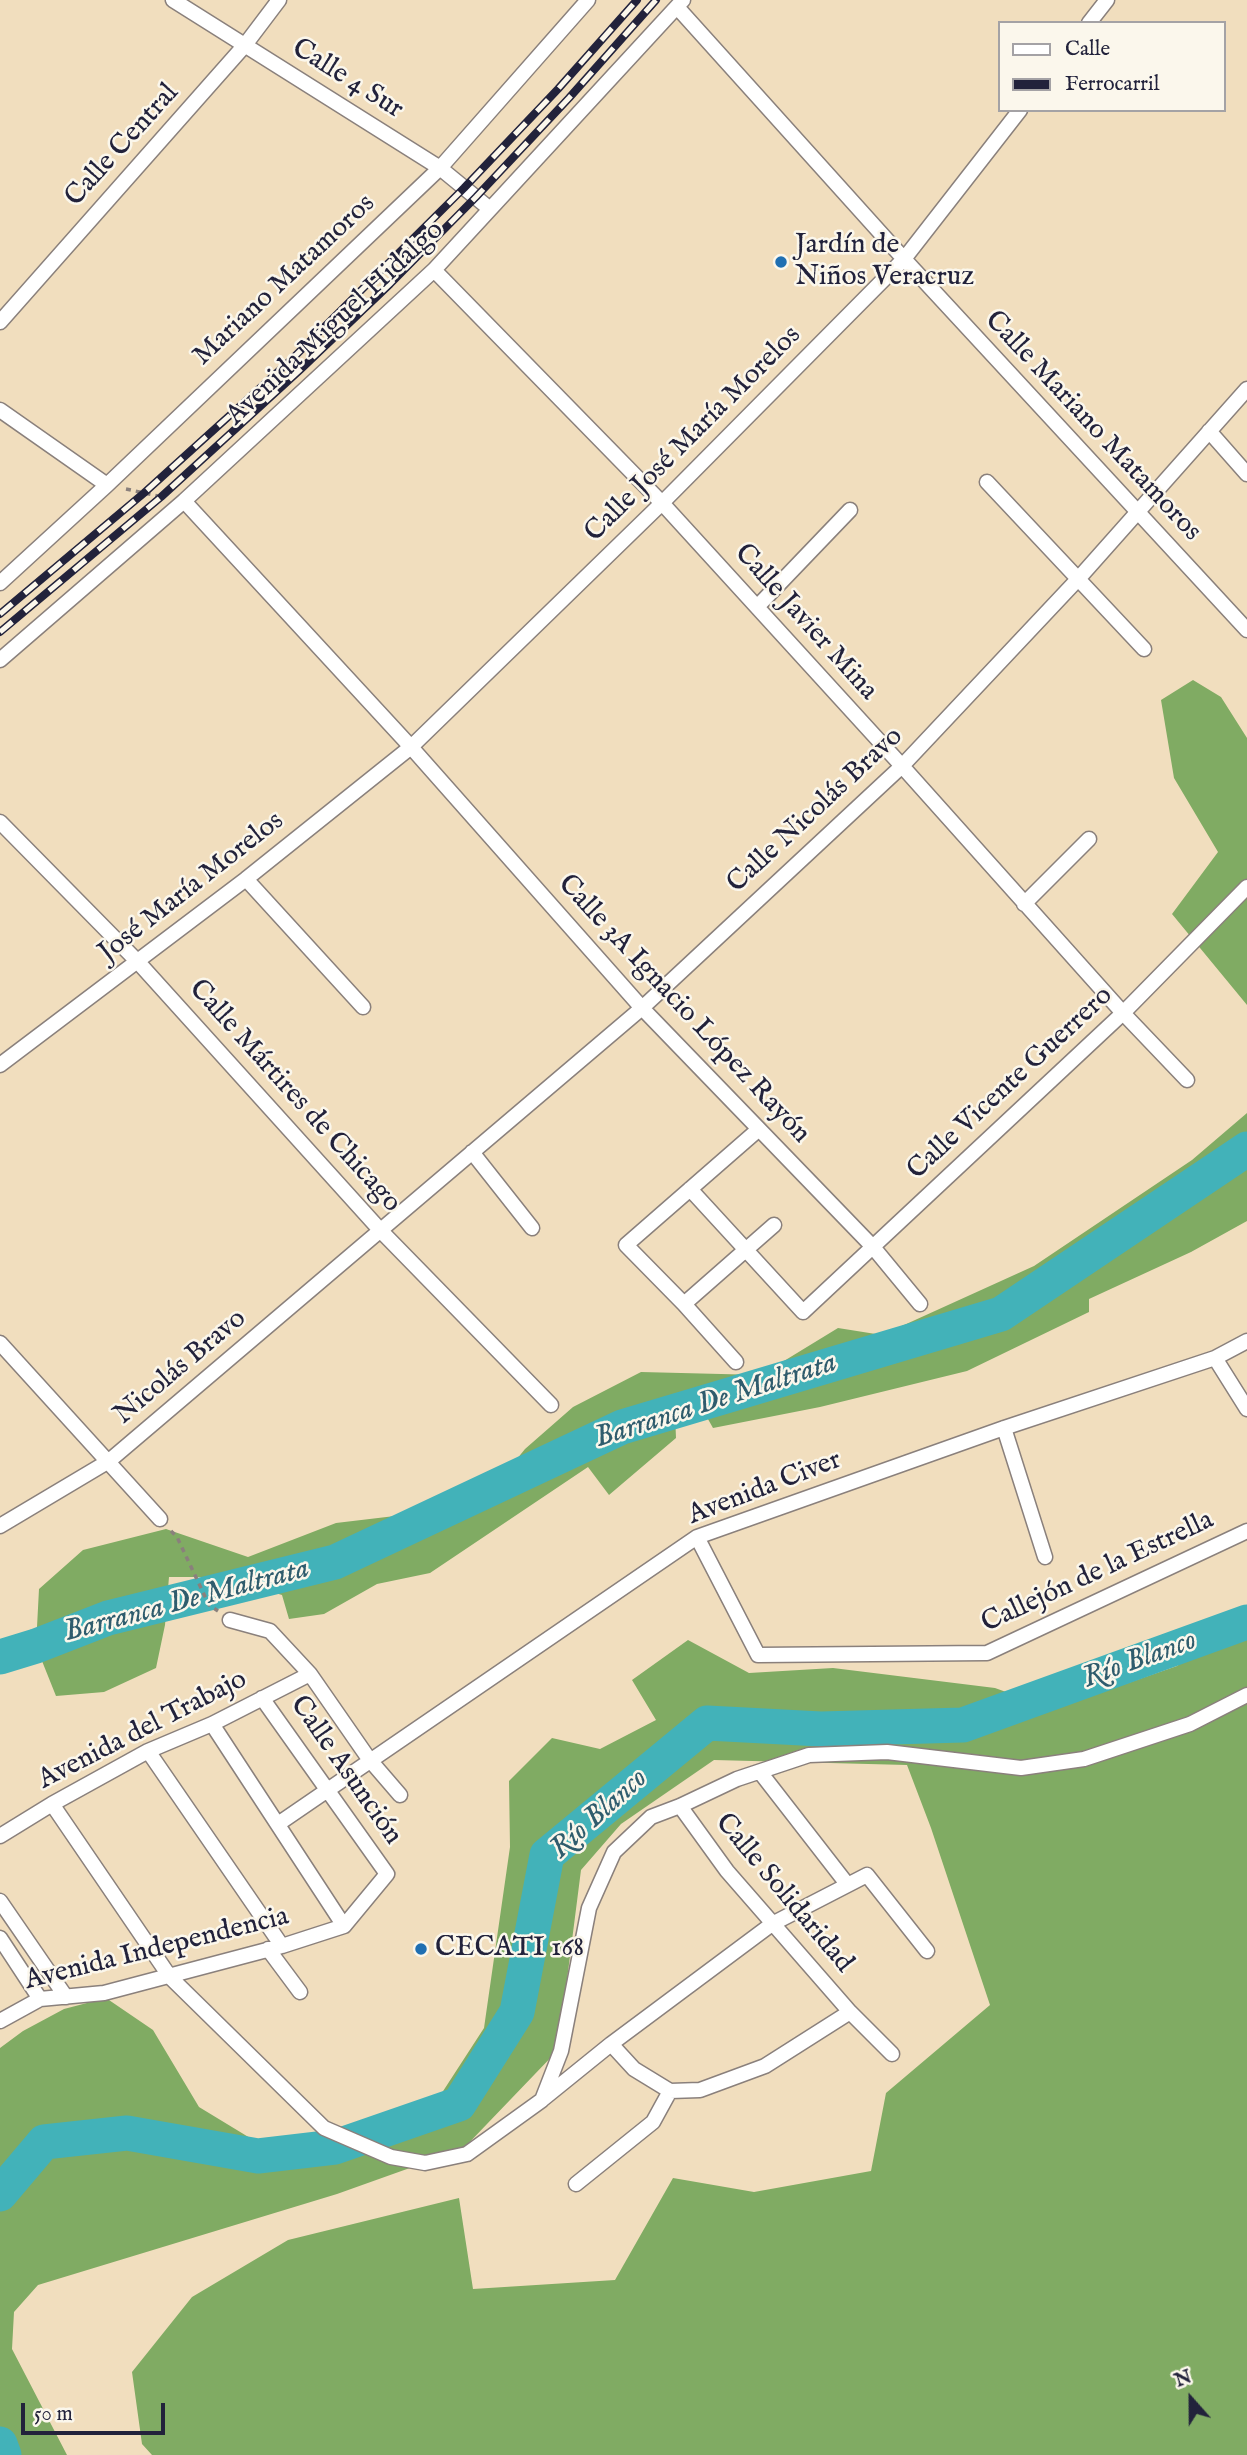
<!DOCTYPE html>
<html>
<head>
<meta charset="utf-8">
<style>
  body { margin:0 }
  #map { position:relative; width:1247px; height:2455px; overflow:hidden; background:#f1debe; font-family:"IM FELL English",serif }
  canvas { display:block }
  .legend { position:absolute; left:998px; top:21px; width:228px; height:91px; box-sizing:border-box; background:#fbf7ec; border:2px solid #a4a2a5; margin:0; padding:9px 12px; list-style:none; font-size:21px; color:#22223b }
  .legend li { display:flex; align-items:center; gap:14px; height:35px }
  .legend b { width:35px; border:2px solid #a4a2a5 }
  .north { position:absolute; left:1156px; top:2364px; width:70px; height:70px; -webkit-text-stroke:5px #fbf7ec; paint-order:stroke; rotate:339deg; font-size:19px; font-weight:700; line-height:28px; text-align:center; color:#22223b }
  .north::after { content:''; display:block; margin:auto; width:24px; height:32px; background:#22223b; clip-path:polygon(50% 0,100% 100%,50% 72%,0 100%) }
  .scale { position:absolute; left:21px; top:2403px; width:144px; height:32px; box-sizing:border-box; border:4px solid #22223b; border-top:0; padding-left:9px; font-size:21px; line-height:24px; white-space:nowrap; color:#22223b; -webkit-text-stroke:5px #fbf7ec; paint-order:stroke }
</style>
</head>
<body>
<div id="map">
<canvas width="1247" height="2455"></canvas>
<ul class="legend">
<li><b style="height:9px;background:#fff"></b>Calle</li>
<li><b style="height:9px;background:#22223b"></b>Ferrocarril</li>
</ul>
<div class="north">N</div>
<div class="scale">50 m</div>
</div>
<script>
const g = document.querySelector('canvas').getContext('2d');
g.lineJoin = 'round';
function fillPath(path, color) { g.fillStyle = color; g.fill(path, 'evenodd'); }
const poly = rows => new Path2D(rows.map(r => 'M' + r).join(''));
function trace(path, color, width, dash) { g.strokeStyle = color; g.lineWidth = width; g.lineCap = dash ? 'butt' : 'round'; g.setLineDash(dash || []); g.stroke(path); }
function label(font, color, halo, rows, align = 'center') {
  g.font = font + ' "IM FELL English",serif'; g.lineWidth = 5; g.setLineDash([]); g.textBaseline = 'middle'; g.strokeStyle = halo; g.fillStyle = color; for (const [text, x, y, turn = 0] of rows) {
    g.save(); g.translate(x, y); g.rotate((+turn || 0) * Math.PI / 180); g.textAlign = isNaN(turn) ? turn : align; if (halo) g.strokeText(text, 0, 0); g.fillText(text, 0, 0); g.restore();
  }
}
fillPath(poly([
  [1193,680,1221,697,1247,738,1247,1005,1172,914,1218,852,1174,778,1161,700],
  [1247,1113,1247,1221,1191,1252,1089,1299,1089,1312,967,1371,820,1407,713,1428,704,1412,675,1414,676,1438,609,1495,588,1467,430,1573,377,1584,324,1614,289,1619,282,1595,221,1577,169,1577,165,1625,156,1668,104,1692,56,1696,36,1646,39,1589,83,1550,166,1529,248,1557,336,1523,479,1506,525,1449,573,1407,641,1372,761,1375,838,1328,882,1335,1034,1266,1192,1160],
  [1247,1609,1247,2455,152,2455,142,2444,132,2372,192,2297,288,2240,459,2198,473,2289,615,2280,673,2178,754,2192,871,2171,886,2093,990,2005,931,1828,907,1765,714,1760,621,1824,581,1870,558,2050,463,2149,337,2194,38,2285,14,2312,12,2349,67,2455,0,2455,0,2048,23,2031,64,2009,106,1998,153,2030,199,2107,255,2141,373,2136,436,2102,484,2028,510,1847,509,1781,552,1738,600,1749,656,1720,632,1680,688,1640,749,1673,833,1668,995,1688,1053,1709,1177,1666]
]), '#80ab63');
trace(poly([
  [0,1657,36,1646,108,1618,335,1562,622,1427,1001,1314,1247,1149],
  [0,2194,44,2142,127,2133,258,2156,335,2147,459,2104,517,2012,547,1855,707,1723,821,1729,963,1725,1247,1622],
  [0,2444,4,2455]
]), '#42b2b9', 35);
const street = poly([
  [173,0,440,168,490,209],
  [677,7,904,259,1247,630],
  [1089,23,1107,0],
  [434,270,662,503,902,766,1123,1013,1187,1080],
  [0,322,245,45,279,0],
  [0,410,107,485],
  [1209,431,1247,474],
  [987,482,1144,649],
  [184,501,411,747,642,1008,873,1247,920,1304],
  [0,583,107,485,440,168,588,0],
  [757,607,850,510],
  [0,660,184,501,434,270,683,0],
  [0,822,138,962,381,1231,551,1405],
  [246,879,363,1007],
  [1024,904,1089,839],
  [0,1065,246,879,411,747,662,503,904,259,1020,110],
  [472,1152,532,1228],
  [690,1189,803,1312,1123,1013,1247,887],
  [684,1304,774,1225],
  [0,1343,160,1519],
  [1215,1358,1247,1409],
  [736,1362,684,1304,626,1245,759,1129],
  [1004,1428,1045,1557],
  [0,1526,109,1461,642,1008,902,766,1079,578,1247,389],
  [697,1537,758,1655,987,1653,1247,1531],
  [230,1620,270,1631,310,1674,369,1759,400,1795],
  [212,1724,344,1926],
  [148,1751,282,1946],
  [760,1772,847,1884],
  [52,1804,170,1977,324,2128,391,2157,425,2163,467,2154,542,2100,561,2051,589,1908,614,1852,651,1817,680,1806,737,1779,809,1755,887,1752,1021,1768,1084,1759,1190,1724,1247,1695],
  [680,1806,727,1871,850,2012,892,2054],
  [278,1824,697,1537,1004,1428,1215,1358,1247,1341],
  [0,1836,52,1804,148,1751,212,1724,310,1674],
  [0,1901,66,1997],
  [0,1938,40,1999],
  [268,1949,300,1992],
  [0,2021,40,1999,104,1993,282,1946,344,1926,387,1874,262,1698],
  [611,2044,634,2069,670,2091],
  [670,2091,700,2090,765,2066,850,2012],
  [543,2099,611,2044,772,1924,867,1875,927,1951],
  [576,2184,653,2122,670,2091]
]);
trace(street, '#8a807c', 17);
trace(poly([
  [126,489,163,497],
  [171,1531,177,1537,209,1605,218,1611]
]), '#8a807c', 3.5, [5, 5]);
trace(street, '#fff', 14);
const rail = poly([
  [0,614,144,493,291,360,464,188,558,89,637,0],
  [0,632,161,497,301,369,390,284,476,197,569,98,656,0]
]);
trace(rail, '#22223b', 8);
trace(rail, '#fbf7ec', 5, [16]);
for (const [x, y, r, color] of [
  [781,262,7,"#1f6fb2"],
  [421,1949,7,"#1f6fb2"]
]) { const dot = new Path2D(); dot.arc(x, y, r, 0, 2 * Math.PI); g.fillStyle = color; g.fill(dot); trace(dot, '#fbf7ec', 2.5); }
label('28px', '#22223b', '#fbf7ec', [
  ["Calle 4 Sur",347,80,32],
  ["Calle Central",123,146,-48],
  ["Mariano Matamoros",285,281,-43],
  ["Avenida Miguel Hidalgo",336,324,-43],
  ["Calle Mariano Matamoros",1092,427,47],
  ["Calle José María Morelos",694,435,-45],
  ["Calle Javier Mina",805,623,48],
  ["Calle Nicolás Bravo",816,811,-43],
  ["José María Morelos",192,888,-38],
  ["Calle 3A Ignacio López Rayón",683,1010,47],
  ["Calle Vicente Guerrero",1011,1084,-43],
  ["Calle Mártires de Chicago",294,1097,48],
  ["Nicolás Bravo",181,1368,-40],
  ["Avenida Civer",765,1489,-21],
  ["Callejón de la Estrella",1098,1573,-25],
  ["Avenida del Trabajo",143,1731,-27],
  ["Calle Asunción",345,1771,55],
  ["Calle Solidaridad",783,1894,50],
  ["Avenida Independencia",157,1950,-14]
]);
label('28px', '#22223b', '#fbf7ec', [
  ["Jardín de",795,246],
  ["Niños Veracruz",795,278],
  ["CECATI 168",435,1949]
], 'left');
label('italic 30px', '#2f5c6d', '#fbf7ec', [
  ["Barranca De Maltrata",716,1402,-18],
  ["Barranca De Maltrata",187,1602,-15],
  ["Río Blanco",1140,1661,-20],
  ["Río Blanco",600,1815,-42]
]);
</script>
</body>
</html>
